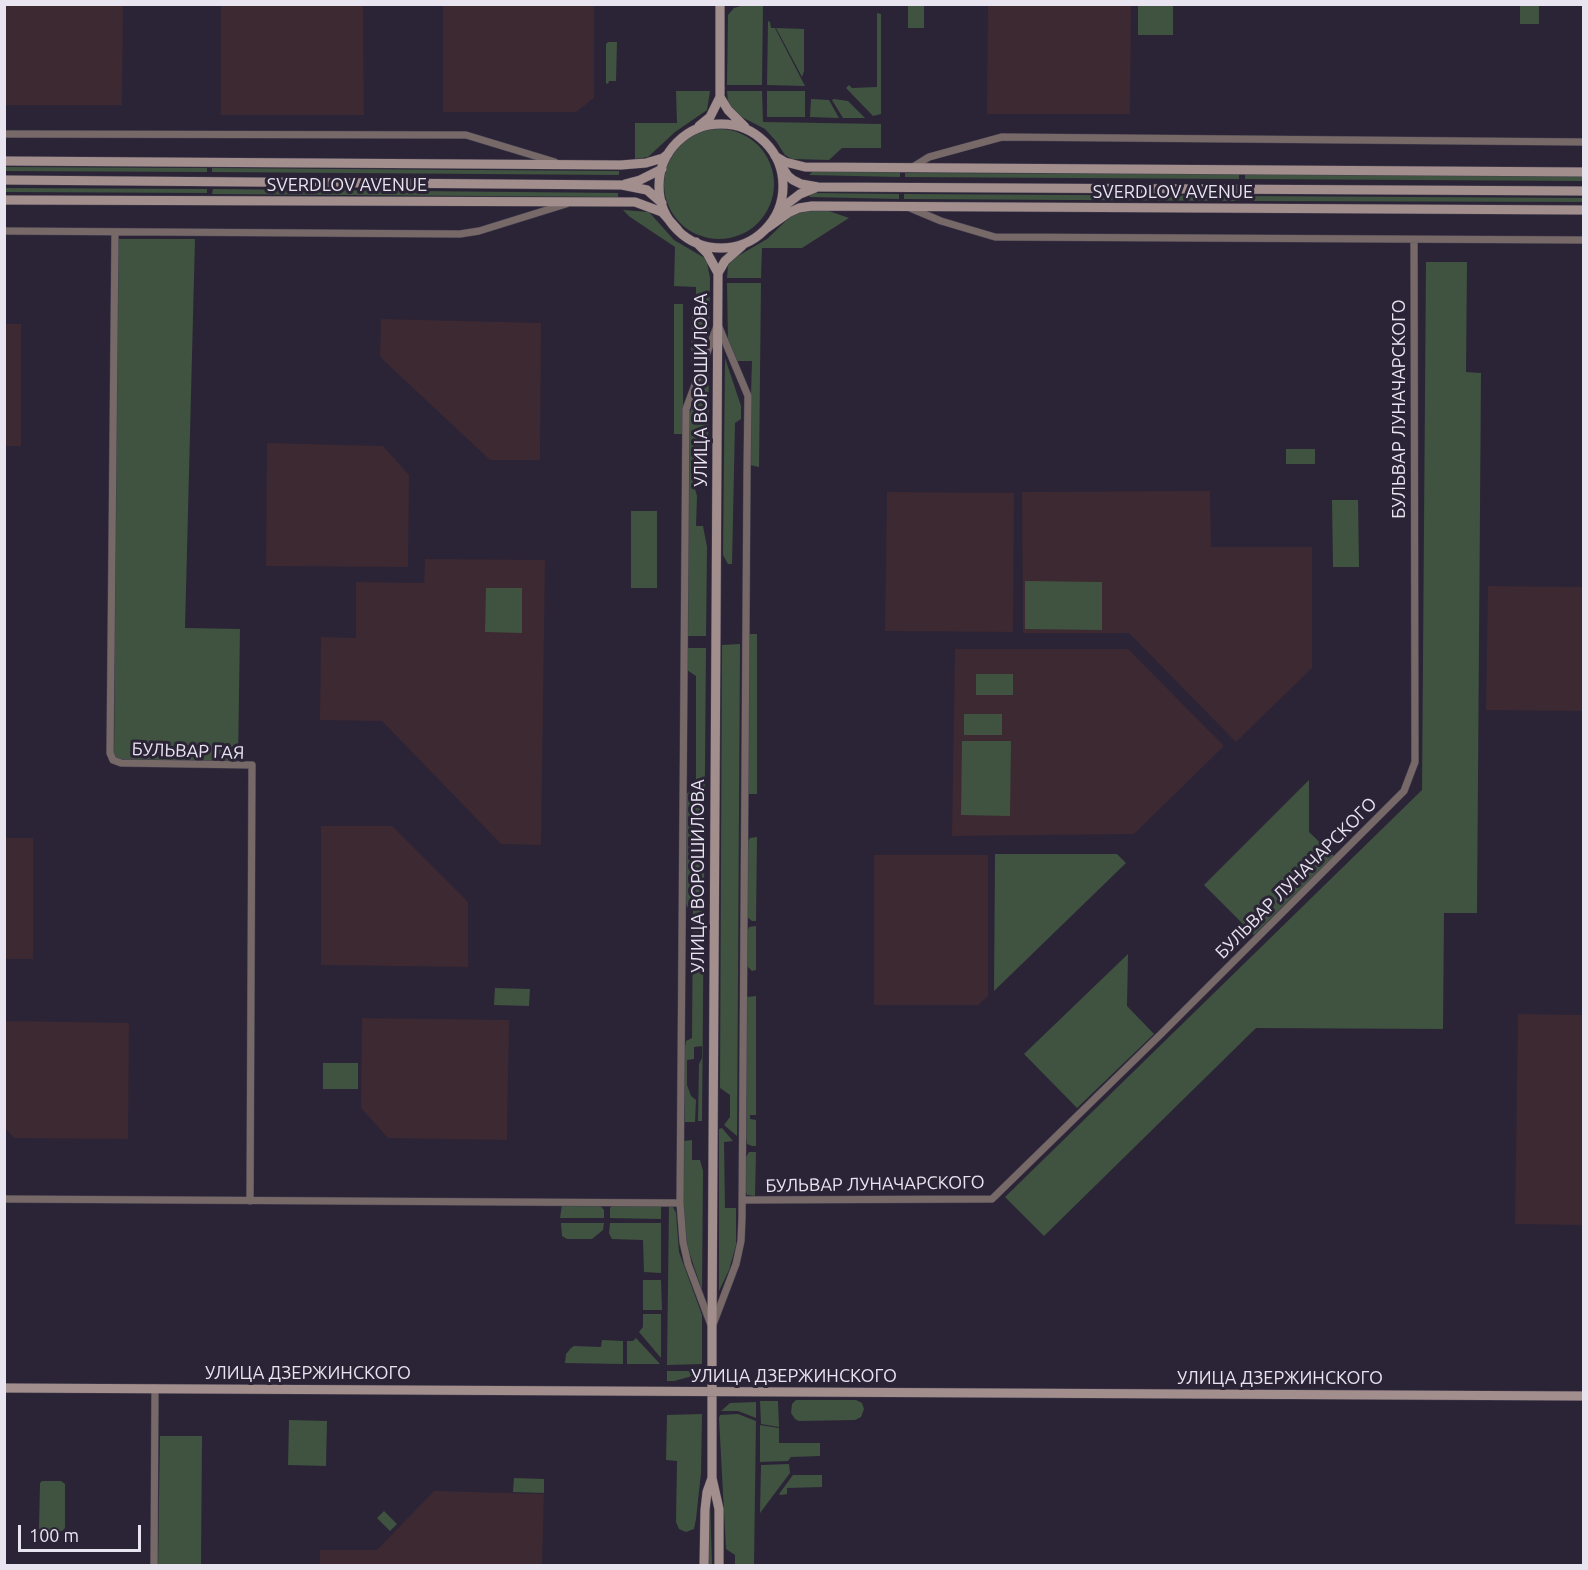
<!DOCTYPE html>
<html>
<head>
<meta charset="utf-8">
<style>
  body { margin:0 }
  #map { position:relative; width:1588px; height:1570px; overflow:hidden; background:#2b2436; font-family:Ubuntu,sans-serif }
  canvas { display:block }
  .frame { position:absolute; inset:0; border:6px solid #e8e4f0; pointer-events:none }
  .scale { position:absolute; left:18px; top:1525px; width:123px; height:27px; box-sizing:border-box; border:3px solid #e8e4f0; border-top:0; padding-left:8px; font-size:18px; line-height:21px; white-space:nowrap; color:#e8e4f0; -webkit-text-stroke:4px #2b2436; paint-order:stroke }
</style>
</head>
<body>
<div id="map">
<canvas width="1588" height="1570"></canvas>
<div class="frame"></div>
<div class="scale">100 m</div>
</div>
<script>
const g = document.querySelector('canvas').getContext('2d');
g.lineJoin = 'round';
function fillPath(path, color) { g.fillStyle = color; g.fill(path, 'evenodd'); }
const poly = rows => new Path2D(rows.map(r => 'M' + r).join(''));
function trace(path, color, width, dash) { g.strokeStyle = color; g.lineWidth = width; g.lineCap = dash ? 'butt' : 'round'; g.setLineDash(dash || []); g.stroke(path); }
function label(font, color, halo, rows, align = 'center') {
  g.font = font + ' Ubuntu,sans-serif'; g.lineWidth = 6; g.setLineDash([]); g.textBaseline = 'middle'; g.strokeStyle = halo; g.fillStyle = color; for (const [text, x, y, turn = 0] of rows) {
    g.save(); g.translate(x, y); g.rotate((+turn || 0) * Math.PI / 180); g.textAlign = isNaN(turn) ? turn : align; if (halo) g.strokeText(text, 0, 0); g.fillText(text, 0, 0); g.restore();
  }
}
fillPath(poly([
  [5,4,123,5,122,105,5,105],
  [221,5,363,5,364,115,221,115],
  [443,5,594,5,594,98,576,112,443,112],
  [988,5,1131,5,1130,114,987,114],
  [381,319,541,323,540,460,490,460,380,357],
  [5,324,21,324,21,446,5,446],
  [267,443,383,446,409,475,408,567,266,566],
  [1210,491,1211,547,1312,547,1312,668,1236,742,1129,633,1023,633,1022,492],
  [887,492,1014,493,1013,632,885,631],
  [425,559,545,560,541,845,501,844,382,721,320,720,321,637,356,638,356,582,424,583],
  [1488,586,1583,587,1583,711,1486,710],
  [955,649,1128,649,1224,746,1134,834,952,836],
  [321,826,392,826,468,902,468,967,321,965],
  [5,838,33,838,33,959,5,959],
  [874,855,988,855,988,996,978,1005,874,1005],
  [1518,1014,1583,1015,1583,1225,1515,1224],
  [362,1018,509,1020,507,1140,388,1138,361,1108],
  [5,1021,129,1023,128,1139,14,1138,5,1128],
  [434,1491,544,1494,542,1565,320,1565,320,1550,377,1550]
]), '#3c2932');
fillPath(poly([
  [744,5,763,5,762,85,727,85,728,15,734,8],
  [908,5,924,5,924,28,908,28],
  [1138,5,1173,5,1173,35,1138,35],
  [1520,5,1539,5,1539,24,1520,24],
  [877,13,881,14,881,114,873,116,846,88,849,85,852,88,877,87],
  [768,21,770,22,771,28,775,28,805,86,767,85],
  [776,28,804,29,804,71,802,77],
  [608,42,617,42,616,81,609,81,608,84,606,83,606,44],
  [676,91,710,91,707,110,675,132,648,157,635,159,635,123,677,123],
  [727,91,762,91,763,122,881,124,881,148,842,148,829,160,792,159,785,155,776,141,765,129,732,112,728,103],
  [767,91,805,91,805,117,767,117],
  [811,99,829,100,839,118,810,117],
  [834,99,848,101,865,118,843,118,832,100],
  '664 184a55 55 0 1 1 110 0a55 55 0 1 1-110 0Z',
  [5,167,207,168,207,172,5,171],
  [212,168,619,171,619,175,212,172],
  [812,172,900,172,900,177,809,175],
  [905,173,1239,174,1239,179,905,177],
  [1245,174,1584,176,1583,181,1245,179],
  [5,188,207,189,207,193,5,192],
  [213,189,618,193,618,197,212,194],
  [811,193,899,194,899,199,810,197,809,195],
  [904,194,1239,196,1239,201,904,199],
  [1245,196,1583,198,1584,202,1244,201],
  [623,210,649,212,674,240,703,257,707,262,710,278,709,333,700,359,696,362,691,361,692,313,696,313,696,287,674,286,675,247,630,217],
  [808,210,826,210,849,218,802,248,762,248,761,278,727,278,728,266,731,260,767,239,791,216],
  [117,239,195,239,185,628,240,629,238,762,114,759],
  [1426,262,1467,262,1466,372,1481,373,1477,913,1444,913,1443,1029,1256,1028,1044,1236,1005,1197,1422,790],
  [727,283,761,283,759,467,750,465,749,460,752,361,735,361,728,341],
  [674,304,683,304,683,434,674,434],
  [725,358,741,406,741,419,735,423,732,564,728,564,723,555],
  [709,359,708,453,693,482,697,496,696,526,703,526,707,547,706,636,687,636,690,413],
  [1286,449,1315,449,1315,464,1286,464],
  [1332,500,1358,500,1359,567,1333,567],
  [631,511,657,511,657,588,631,588],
  [1025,581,1102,582,1102,630,1025,629],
  [486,588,522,588,522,633,485,632],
  [749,634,757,634,757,794,748,794],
  [740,644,737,1136,724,1125,730,1117,730,1095,720,1088,722,645],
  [687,648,706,648,702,1121,698,1121,699,1064,702,1058,702,1046,694,1047,694,1059,687,1060,687,1085,691,1096,696,1100,695,1122,685,1122,685,1047,686,1041,692,1038,693,909,688,908,686,904,686,794,696,787,696,676,687,670],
  [976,674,1013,674,1013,695,976,695],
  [964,714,1002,714,1002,735,964,735],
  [962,741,1011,741,1010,816,961,815],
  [1309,780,1309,832,1334,856,1254,935,1204,885],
  [757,837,756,921,752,921,747,917,748,841,750,838],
  [995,854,1117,854,1126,863,994,991],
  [756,926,756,970,752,971,747,966,748,930,749,927],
  [1128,954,1127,1006,1154,1034,1077,1108,1024,1054],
  [495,988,530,989,529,1006,494,1005],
  [756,996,756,1115,750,1115,750,1119,756,1120,756,1146,752,1146,747,1144,746,1138,747,997],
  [323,1063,358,1063,358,1089,323,1089],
  [722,1128,733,1141,724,1142,725,1208,736,1208,736,1245,729,1270,719,1291,719,1129],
  [692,1140,692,1160,700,1160,703,1171,702,1290,688,1249,684,1223,684,1141],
  [749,1152,756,1152,755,1196,747,1195,746,1192,746,1157],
  [599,1204,604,1210,604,1218,560,1218,562,1205],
  [614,1204,661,1205,661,1219,610,1218,610,1208],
  [669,1205,673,1207,676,1213,679,1252,702,1315,702,1364,667,1365],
  [561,1223,604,1223,603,1230,592,1239,567,1239,562,1236],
  [610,1223,661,1223,661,1273,644,1272,643,1240,612,1239,609,1233],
  [643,1280,661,1280,662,1310,643,1310],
  [643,1314,661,1314,661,1358,639,1332,643,1327],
  [636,1338,660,1364,627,1364,627,1341,633,1341],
  [602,1340,623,1341,623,1364,565,1363,566,1354,571,1348,574,1346,601,1347],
  [667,1371,698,1371,689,1377,674,1381,667,1381],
  [796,1400,856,1400,862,1403,864,1409,861,1417,855,1420,799,1421,795,1419,791,1413,792,1404],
  [760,1401,778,1401,779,1427,761,1424],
  [756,1402,756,1418,738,1411,721,1411,730,1403],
  [702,1414,701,1473,696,1519,694,1529,686,1532,679,1529,676,1522,677,1461,666,1460,667,1415],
  [738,1414,756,1421,754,1565,735,1565,735,1555,726,1549,719,1418,720,1415],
  [289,1420,327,1421,326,1466,288,1465],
  [760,1425,779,1428,779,1443,820,1443,820,1456,791,1457,788,1461,760,1462],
  [160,1436,202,1436,201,1565,158,1565],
  [789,1464,790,1473,760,1513,761,1465],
  [793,1475,822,1475,822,1487,787,1488,787,1494,781,1495,779,1494],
  [514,1478,544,1479,544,1493,513,1492],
  [42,1481,61,1481,65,1484,65,1528,62,1531,39,1529,40,1483],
  [710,1502,712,1565,707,1566,709,1520],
  [384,1511,397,1524,390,1531,377,1518]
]), '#3f5340');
const street = poly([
  [4,134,466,135,555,162],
  [913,167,929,157,1002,137,1584,142],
  [910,208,941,221,995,237,1584,240],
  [4,231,460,234,479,231,566,204],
  [115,232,110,753,113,760,121,763,252,765,250,1201],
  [4,1199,680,1203],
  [742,1200,992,1199,1161,1034,1404,791,1415,762,1414,240],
  [714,1322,736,1264,741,1241,742,1218,747,472,748,396,719,327],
  [711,1325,688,1264,683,1242,680,1203,686,409,717,326],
  [154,1566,155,1388]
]);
const secondary = poly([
  [720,97,728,110,745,127],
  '659 186a62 62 0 1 1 124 0a62 62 0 1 1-124 0Z',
  [699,126,710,117,720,97,720,4],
  [775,156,785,162,805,167,1584,172],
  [4,161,621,165,646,163,663,158,668,154],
  [780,164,788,176,793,180,801,184,818,187,1584,191],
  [4,180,622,185,647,190,662,203],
  [625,184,640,180,662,169],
  [4,200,635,202,662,212,678,230],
  [779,210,800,194,815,188],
  [767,228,788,213,799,208,812,206,1584,210],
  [696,242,707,253,718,273,712,1328,712,1478,719,1509,719,1566],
  [718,273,725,261,742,246],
  [4,1388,1584,1396],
  [704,1566,705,1510,707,1492,712,1478]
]);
trace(street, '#453f50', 8);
trace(secondary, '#453f50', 10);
trace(street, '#766968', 7);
trace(secondary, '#a28e8d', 9);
label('18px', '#e8e4f0', '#2b2436', [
  ["SVERDLOV AVENUE",347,185],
  ["SVERDLOV AVENUE",1173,192],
  ["УЛИЦА ВОРОШИЛОВА",701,390,-90],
  ["БУЛЬВАР ЛУНАЧАРСКОГО",1399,409,-90],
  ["БУЛЬВАР ГАЯ",188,751,2],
  ["УЛИЦА ВОРОШИЛОВА",698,876,-90],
  ["БУЛЬВАР ЛУНАЧАРСКОГО",1296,878,-45],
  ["БУЛЬВАР ЛУНАЧАРСКОГО",875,1184,-1],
  ["УЛИЦА ДЗЕРЖИНСКОГО",308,1373],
  ["УЛИЦА ДЗЕРЖИНСКОГО",794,1376],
  ["УЛИЦА ДЗЕРЖИНСКОГО",1280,1378]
]);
</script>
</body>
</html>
